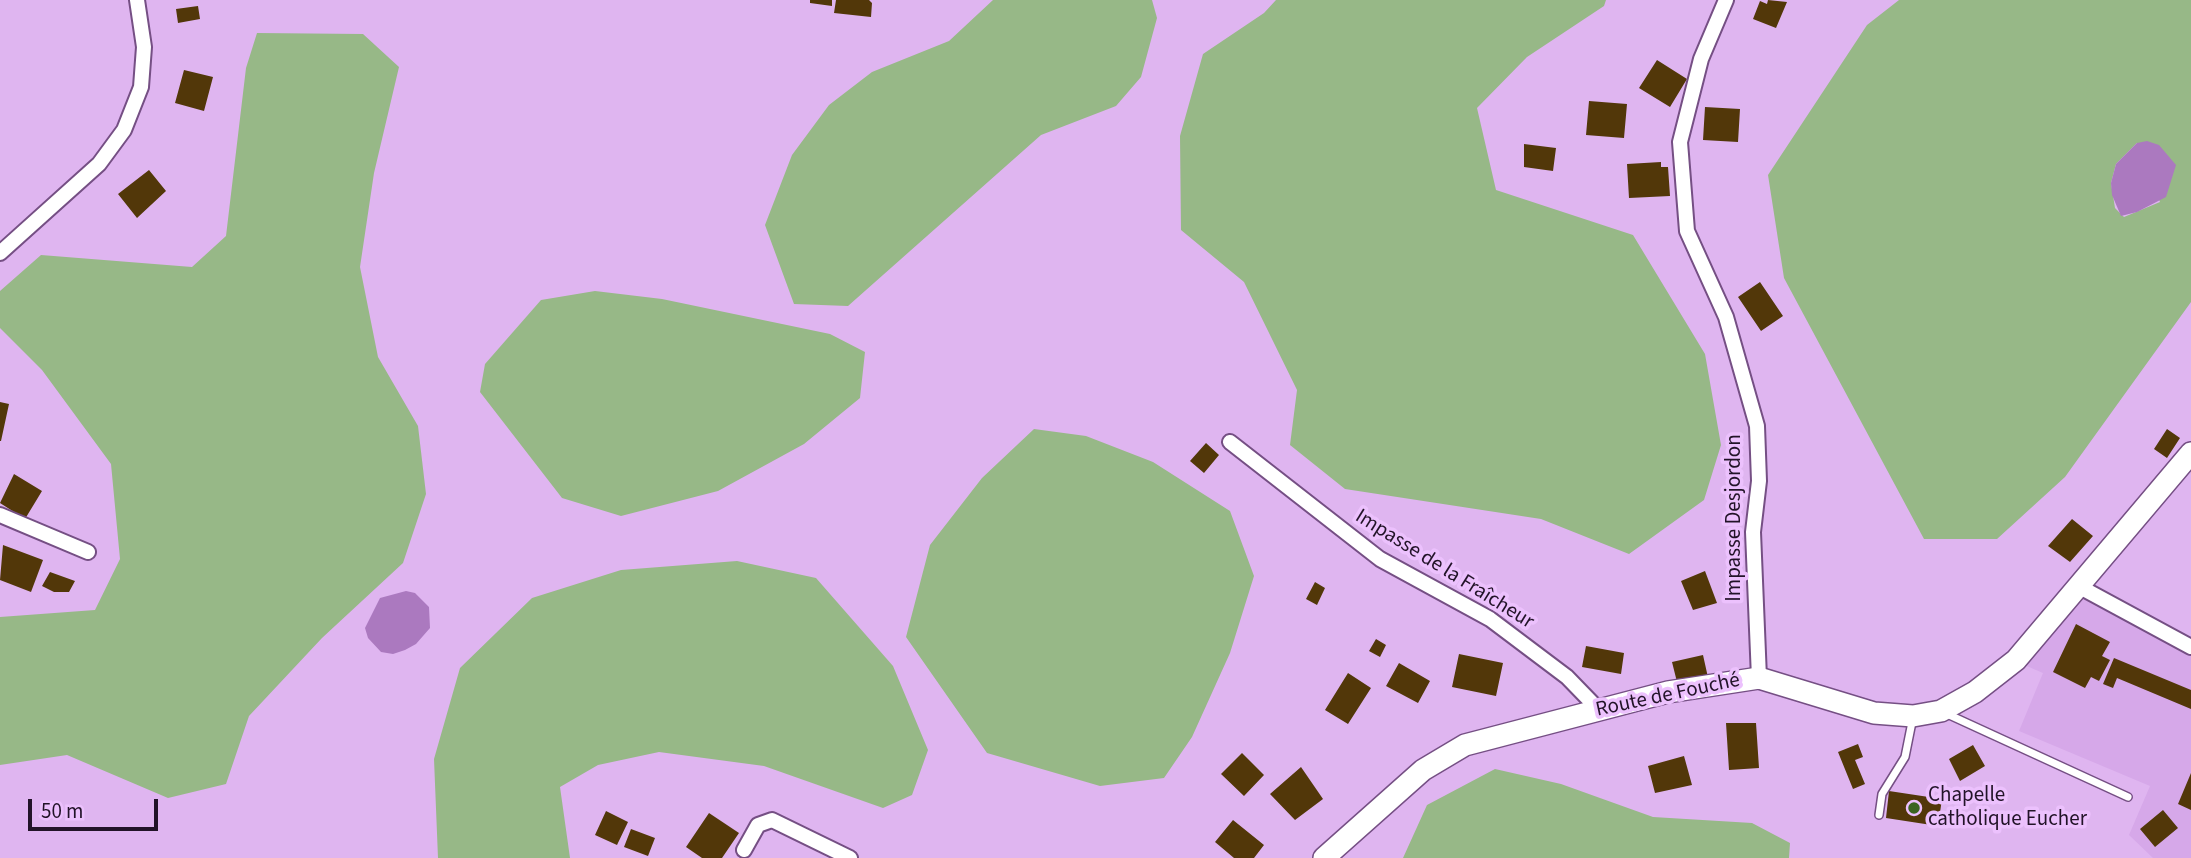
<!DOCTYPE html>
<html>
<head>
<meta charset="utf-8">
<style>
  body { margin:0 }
  #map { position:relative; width:2191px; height:858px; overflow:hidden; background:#dfb5f0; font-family:"Source Sans 3",sans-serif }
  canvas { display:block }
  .scale { position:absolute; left:28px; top:799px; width:130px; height:32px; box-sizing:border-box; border:4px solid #221328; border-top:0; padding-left:9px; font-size:21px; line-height:24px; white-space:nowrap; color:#221328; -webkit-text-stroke:5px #ecc1fd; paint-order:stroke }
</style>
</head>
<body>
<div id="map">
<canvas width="2191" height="858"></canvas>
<div class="scale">50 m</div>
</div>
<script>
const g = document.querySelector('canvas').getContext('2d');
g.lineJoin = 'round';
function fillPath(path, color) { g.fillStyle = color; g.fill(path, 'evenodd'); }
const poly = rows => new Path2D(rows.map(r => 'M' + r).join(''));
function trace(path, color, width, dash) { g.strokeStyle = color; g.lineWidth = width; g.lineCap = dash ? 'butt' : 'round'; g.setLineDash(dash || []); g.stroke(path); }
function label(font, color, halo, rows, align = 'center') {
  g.font = font + ' "Source Sans 3",sans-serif'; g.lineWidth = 7; g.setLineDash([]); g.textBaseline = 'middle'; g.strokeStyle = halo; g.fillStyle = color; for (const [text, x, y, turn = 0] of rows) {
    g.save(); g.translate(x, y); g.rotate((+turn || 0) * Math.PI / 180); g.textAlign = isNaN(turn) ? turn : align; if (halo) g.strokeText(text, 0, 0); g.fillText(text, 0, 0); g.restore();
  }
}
fillPath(poly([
  [2081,596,2191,656,2191,858,2153,858,2129,835,2150,786,2019,731,2043,673,2022,664]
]), '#d6a8e9');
fillPath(poly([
  [993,0,1152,0,1157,18,1141,77,1116,106,1041,135,848,306,794,304,765,225,792,155,829,105,872,72,949,41],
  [1276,0,1606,0,1604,6,1527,57,1477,108,1496,190,1633,235,1705,354,1721,445,1704,500,1629,554,1541,519,1345,489,1290,445,1297,390,1244,282,1181,230,1180,136,1203,54,1264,13],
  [1899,0,2191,0,2191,302,2065,477,1997,539,1924,539,1784,278,1768,175,1867,25],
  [2137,143,2160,202,2124,217,2115,208,2111,183,2116,164],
  [257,33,363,34,399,67,374,173,360,267,378,357,418,426,426,494,403,563,322,638,249,716,226,784,168,798,67,755,0,765,0,617,95,610,120,559,111,464,42,370,0,328,0,291,41,255,192,267,226,236,246,68],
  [595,291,662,299,830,334,865,352,860,398,804,444,718,491,621,516,562,498,480,392,485,364,541,300],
  [1034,429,1086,436,1153,462,1230,511,1254,576,1230,653,1192,737,1164,778,1100,786,987,753,906,637,930,545,982,478],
  [737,561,816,578,893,666,928,750,912,795,883,808,764,766,659,752,598,765,560,787,570,858,438,858,434,759,460,668,532,598,621,570],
  [1495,769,1561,784,1653,817,1752,823,1790,843,1789,858,1403,858,1427,805]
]), '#97b887');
fillPath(poly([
  [2147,141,2159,145,2176,165,2166,197,2137,212,2121,216,2112,195,2111,183,2116,164,2137,143],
  [406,591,415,593,429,607,430,628,416,644,405,650,393,654,381,652,368,638,365,628,380,598]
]), '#ab79bf');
fillPath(poly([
  [810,0,832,0,832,6,810,3],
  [836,0,869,0,872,3,871,17,834,13],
  [1768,0,1787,2,1776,28,1753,19,1760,1,1767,4],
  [198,6,200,19,178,23,176,9],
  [1657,60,1687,79,1670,107,1639,88],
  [184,70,213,77,204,111,175,103],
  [1589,101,1627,104,1624,138,1586,135],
  [1705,107,1740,109,1738,142,1703,140],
  [1524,144,1556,148,1553,171,1524,167],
  [1661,162,1661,167,1668,167,1670,196,1629,198,1627,164],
  [149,170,166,191,137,218,118,194],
  [1760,282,1783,316,1761,331,1738,297],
  [0,402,9,404,1,441,0,441],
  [2167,429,2180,438,2167,458,2154,449],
  [1206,443,1219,455,1204,473,1190,461],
  [14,474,42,491,25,519,0,503],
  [2072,519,2093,536,2070,562,2048,546],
  [3,545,43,560,31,592,0,580],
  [1705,571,1717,603,1693,610,1681,581],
  [50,572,75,581,69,592,54,592,42,586],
  [1315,582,1325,588,1317,605,1306,599],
  [2076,624,2110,642,2102,656,2110,660,2099,681,2091,677,2085,688,2053,672],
  [1376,639,1386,645,1380,657,1369,651],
  [1586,646,1624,653,1621,674,1582,667],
  [1459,654,1503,663,1496,696,1452,687],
  [1703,655,1709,682,1679,690,1672,662],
  [2114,658,2191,690,2191,709,2117,678,2113,688,2103,684],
  [1399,663,1430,681,1418,703,1386,686],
  [1348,673,1371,688,1348,724,1325,710],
  [1726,723,1756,723,1759,768,1729,770],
  [1858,744,1863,757,1855,760,1865,784,1853,789,1838,752],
  [1973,745,1985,766,1960,781,1949,759],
  [1242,753,1264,775,1244,796,1221,774],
  [1684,756,1692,785,1655,793,1648,766],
  [1301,767,1323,799,1295,820,1270,794],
  [2191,773,2191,810,2178,804],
  [1889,791,1942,799,1938,826,1886,818],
  [2163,810,2178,828,2155,847,2140,829],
  [606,811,628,822,617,845,595,835],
  [709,813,739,833,722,858,702,858,686,847],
  [1233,820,1264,845,1254,858,1234,858,1215,842],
  [631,829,655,838,648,856,624,847]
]), '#523709');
const lane = poly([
  [1945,713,2128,797],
  [1879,815,1882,794,1905,757,1913,717]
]);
const street = poly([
  [1726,0,1701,59,1680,142,1687,231,1726,317,1757,426,1759,481,1753,532,1759,678],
  [0,253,99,164,124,130,141,87,144,47,137,0],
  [1230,442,1380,559,1490,619,1567,677,1599,710],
  [0,515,88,552],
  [2080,587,2191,647],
  [744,850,758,825,772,820,850,858]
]);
const secondary = poly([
  [1324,858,1423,770,1465,745,1668,692,1759,678,1874,713,1913,716,1941,711,1975,692,2016,660,2191,453]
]);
trace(lane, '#754f84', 10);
trace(street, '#754f84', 18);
trace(secondary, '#754f84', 24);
trace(lane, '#fff', 7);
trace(street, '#fff', 14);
trace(secondary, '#fff', 21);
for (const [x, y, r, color] of [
  [1914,808,7,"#3a6421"]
]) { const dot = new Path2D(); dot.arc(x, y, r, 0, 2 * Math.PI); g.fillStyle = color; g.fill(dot); trace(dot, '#ecc1fd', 2.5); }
label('21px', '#221328', '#ecc1fd', [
  ["Impasse Desjordon",1735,518,-90],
  ["Impasse de la Fraîcheur",1444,570,32],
  ["Route de Fouché",1668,696,-12]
]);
label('21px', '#221328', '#ecc1fd', [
  ["Chapelle",1928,796],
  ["catholique Eucher",1928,820]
], 'left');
</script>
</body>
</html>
